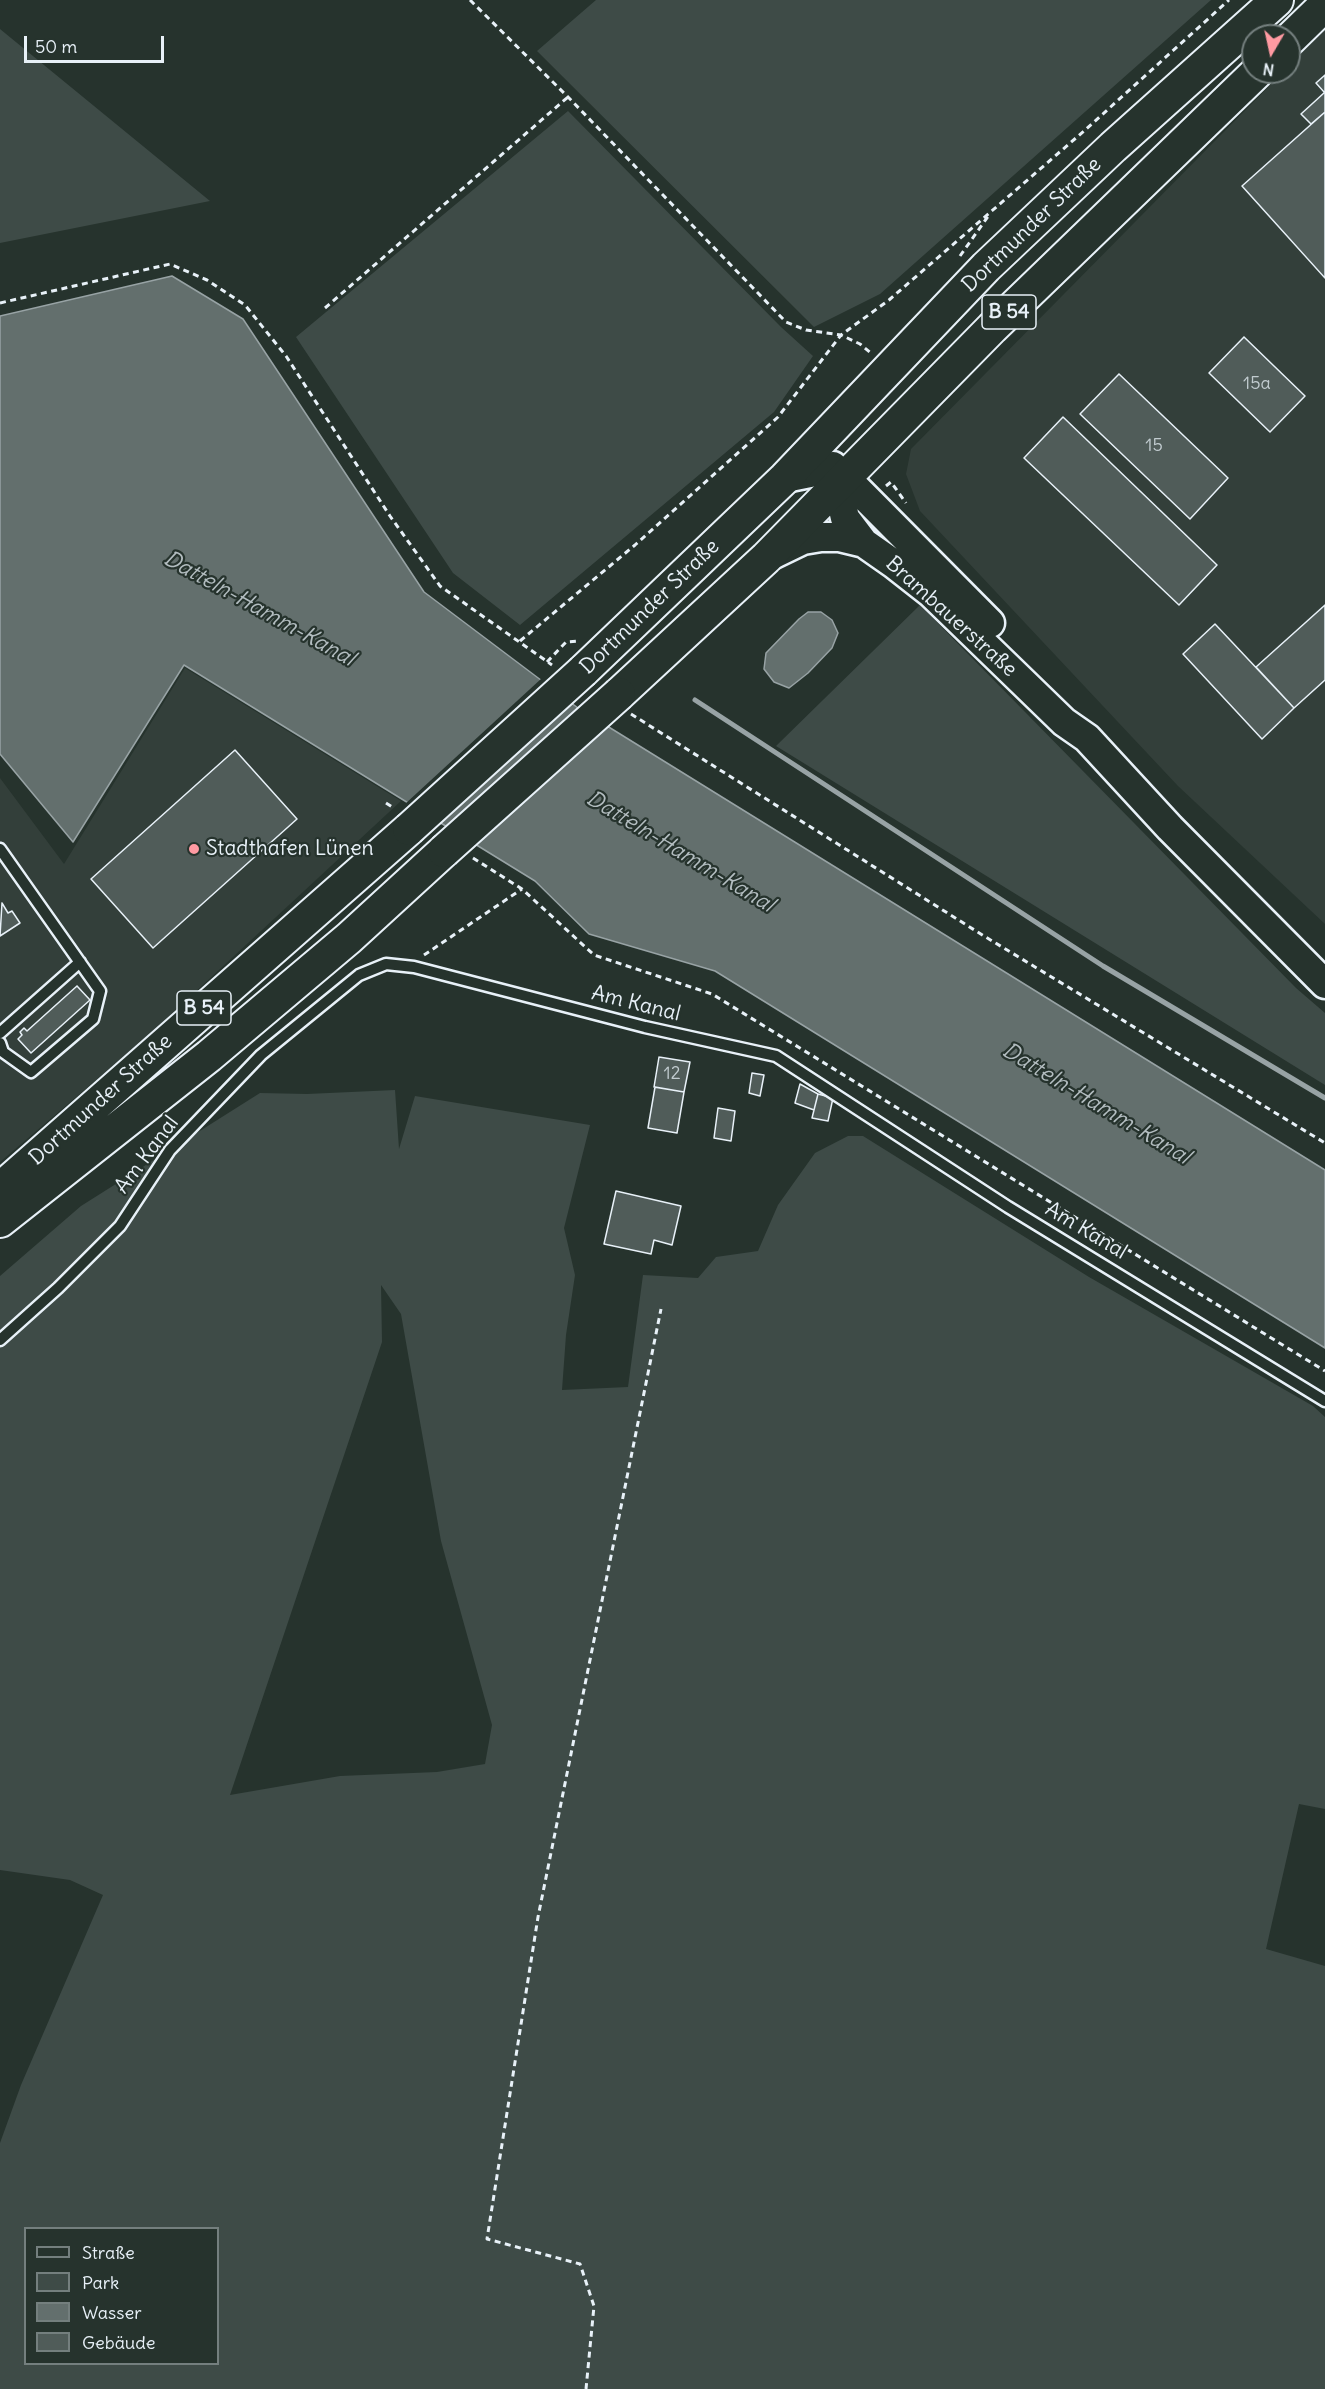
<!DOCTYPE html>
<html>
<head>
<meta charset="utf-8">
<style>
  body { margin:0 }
  #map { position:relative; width:1325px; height:2389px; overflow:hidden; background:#26332d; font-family:Delius,sans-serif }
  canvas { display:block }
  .legend { position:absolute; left:24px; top:2227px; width:195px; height:138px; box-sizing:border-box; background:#26332d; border:2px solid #747f7e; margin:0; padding:8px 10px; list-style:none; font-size:18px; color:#e8f1f8 }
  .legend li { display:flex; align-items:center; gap:12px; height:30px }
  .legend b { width:30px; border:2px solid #747f7e }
  .north { position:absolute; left:1241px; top:24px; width:60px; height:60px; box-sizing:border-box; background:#26332d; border:2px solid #747f7e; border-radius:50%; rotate:189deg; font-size:16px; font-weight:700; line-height:24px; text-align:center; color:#e8f1f8 }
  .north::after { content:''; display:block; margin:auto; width:21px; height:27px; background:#ff9aa2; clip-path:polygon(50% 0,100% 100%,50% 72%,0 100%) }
  .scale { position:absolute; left:24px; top:36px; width:140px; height:27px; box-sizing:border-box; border:3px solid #e8f1f8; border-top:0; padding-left:8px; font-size:18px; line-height:21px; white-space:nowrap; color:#e8f1f8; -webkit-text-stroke:4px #26332d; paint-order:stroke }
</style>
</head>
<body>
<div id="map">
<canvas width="1325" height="2389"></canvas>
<ul class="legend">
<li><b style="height:8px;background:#26332d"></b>Straße</li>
<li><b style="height:16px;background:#3e4b47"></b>Park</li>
<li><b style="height:16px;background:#636f6d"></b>Wasser</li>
<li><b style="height:16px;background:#505c59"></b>Gebäude</li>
</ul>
<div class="north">N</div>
<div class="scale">50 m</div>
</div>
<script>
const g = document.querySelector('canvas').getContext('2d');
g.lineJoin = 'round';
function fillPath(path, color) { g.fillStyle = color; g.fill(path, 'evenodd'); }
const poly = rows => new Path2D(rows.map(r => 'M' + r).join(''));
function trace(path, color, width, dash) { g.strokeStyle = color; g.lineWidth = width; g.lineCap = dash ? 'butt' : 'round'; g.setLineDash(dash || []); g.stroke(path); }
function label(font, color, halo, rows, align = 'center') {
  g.font = font + ' Delius,sans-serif'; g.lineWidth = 4.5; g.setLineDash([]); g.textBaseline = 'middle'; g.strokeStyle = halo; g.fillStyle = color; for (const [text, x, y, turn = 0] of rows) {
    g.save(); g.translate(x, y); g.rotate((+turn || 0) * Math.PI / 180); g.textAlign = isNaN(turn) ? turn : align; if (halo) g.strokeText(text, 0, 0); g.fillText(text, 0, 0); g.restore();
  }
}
fillPath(poly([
  [1325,30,1325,924,1178,786,920,511,906,474,911,449,1283,72,1289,72,1289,66],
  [185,668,401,801,150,1034,0,1162,0,778,64,864]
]), '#333f3a');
fillPath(poly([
  [596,0,1211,0,880,294,814,327,537,51],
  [0,29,210,201,0,243],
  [568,111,781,327,813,356,774,412,520,625,453,573,296,337],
  [920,605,1296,988,1325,1013,1325,1085,776,746],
  [395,1090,399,1149,415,1096,590,1125,564,1228,575,1275,566,1335,562,1390,628,1387,643,1275,698,1278,716,1257,758,1251,778,1205,815,1153,848,1136,863,1136,1089,1277,1313,1406,1325,1417,1325,1809,1299,1804,1266,1949,1325,1966,1325,2389,0,2389,0,2143,21,2085,103,1895,70,1880,0,1870,0,1276,81,1206,260,1093,307,1094],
  [381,1285,401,1314,441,1541,492,1725,485,1764,437,1772,340,1776,230,1795,382,1342],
  [26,2228,218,2228,218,2364,26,2364]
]), '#3e4b47');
const water = poly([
  [172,276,243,319,424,592,578,708,1325,1170,1325,1348,715,971,589,934,535,881,184,665,73,842,0,754,0,316,172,276],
  [808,612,821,612,832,620,838,633,832,648,808,673,789,688,774,682,764,669,766,653,799,619,808,612]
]);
fillPath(water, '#636f6d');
trace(water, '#98a3a5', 1.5);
fillPath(poly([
  [542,678,570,698,435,822,405,804]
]), '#26332d');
trace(poly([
  [695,700,1103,966,1325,1098]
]), '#98a3a5', 5);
const building = poly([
  [1325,75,1325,93,1316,83,1325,75],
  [1325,92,1325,112,1311,124,1301,114,1325,92],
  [1325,112,1325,278,1242,186,1325,112],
  [1244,337,1305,396,1270,432,1209,373,1244,337],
  [1119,374,1228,478,1190,519,1080,414,1119,374],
  [1063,417,1217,565,1179,605,1024,458,1063,417],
  [1325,605,1325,680,1294,708,1256,667,1325,605],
  [1215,624,1294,708,1262,739,1183,654,1215,624],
  [235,750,297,819,153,948,91,879,235,750],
  [2,903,8,913,12,911,20,923,0,936,2,903],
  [77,986,90,1000,31,1053,18,1039,22,1035,20,1032,24,1028,27,1031,77,986],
  [659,1057,690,1062,684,1092,654,1087,659,1057],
  [752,1073,764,1075,760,1096,749,1093,752,1073],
  [800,1084,818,1094,814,1110,795,1103,800,1084],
  [655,1087,684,1092,677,1133,648,1128,655,1087],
  [818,1094,833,1098,828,1121,812,1118,818,1094],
  [718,1108,735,1111,731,1141,714,1138,718,1108],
  [616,1191,681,1206,672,1245,654,1240,651,1254,604,1244,616,1191]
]);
fillPath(building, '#505c59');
trace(building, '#e8f1f8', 1.5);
const service = poly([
  [0,849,100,991,93,1019,31,1072,3,1052,0,1043],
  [0,1033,80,962],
  [0,1340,58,1288,120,1226,170,1150,261,1055,359,975,386,964,414,967,645,1027,776,1056,1008,1207,1325,1401]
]);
const secondary = poly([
  [833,466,845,518,864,543],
  [785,478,815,472,846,478,990,623],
  [772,555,803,540,821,537,839,537,864,543,894,564,931,593,1064,722,1087,738,1170,828,1325,984]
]);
const primary = poly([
  [1289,40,1325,5],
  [583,671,785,478,986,267,1113,147,1277,0],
  [619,694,766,558,992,328,1257,72],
  [0,1189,409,829],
  [0,1221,209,1056,349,938,444,851]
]);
trace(service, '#e8f1f8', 15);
trace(secondary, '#e8f1f8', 33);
trace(primary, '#e8f1f8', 36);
trace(poly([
  [470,0,568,97,786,322,806,330,841,335,860,344,872,354],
  [960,256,989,215],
  [0,303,170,264,207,280,245,305,286,356,390,516,440,586,552,665],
  [325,308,568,97],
  [886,486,891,482,906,503],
  [520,641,635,545,778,417,841,335,889,300,1084,131,1229,0],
  [547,662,566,642,579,641],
  [631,714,984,936,1325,1143],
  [386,803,394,808],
  [473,858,522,889,594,955,712,994,1325,1371],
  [424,955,522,889],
  [586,2389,594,2306,580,2264,487,2239,538,1917,661,1309]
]), '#e8f1f8', 3, [6, 4.5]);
trace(service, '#26332d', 10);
trace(secondary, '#26332d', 28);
trace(primary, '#26332d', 32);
const primaryBridge = poly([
  [409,829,583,671],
  [444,851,619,694]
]);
trace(primaryBridge, '#e8f1f8', 36, []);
trace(primaryBridge, '#26332d', 32);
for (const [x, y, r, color] of [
  [194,849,6,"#ff9aa2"]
]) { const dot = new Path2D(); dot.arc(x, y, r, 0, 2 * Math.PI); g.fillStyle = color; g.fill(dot); trace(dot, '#26332d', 2); }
label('18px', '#c2ccd0', null, [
  ["15a",1257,384],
  ["15",1154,446],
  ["12",672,1074]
]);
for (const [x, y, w] of [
  [1009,312,54],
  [204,1008,54]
]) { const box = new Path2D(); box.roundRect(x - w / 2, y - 17, w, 34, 4.5); g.fillStyle = '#26332d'; g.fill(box); trace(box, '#e8f1f8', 1.5); }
label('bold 20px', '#e8f1f8', null, [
  ["B 54",1009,312],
  ["B 54",204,1008]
]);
label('21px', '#e8f1f8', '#26332d', [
  ["Dortmunder Straße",1032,225,-44],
  ["Dortmunder Straße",650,607,-44],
  ["Brambauerstraße",951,617,42],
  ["Am Kanal",636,1004,14],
  ["Dortmunder Straße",101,1100,-42],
  ["Am Kanal",147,1155,-53],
  ["Am Kanal",1086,1231,31]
]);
label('21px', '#e8f1f8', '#26332d', [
  ["Stadthafen Lünen",206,849]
], 'left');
label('italic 22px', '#b3bdc0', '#26332d', [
  ["Datteln-Hamm-Kanal",259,609,29],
  ["Datteln-Hamm-Kanal",680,852,31],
  ["Datteln-Hamm-Kanal",1096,1104,31]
]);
</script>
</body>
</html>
